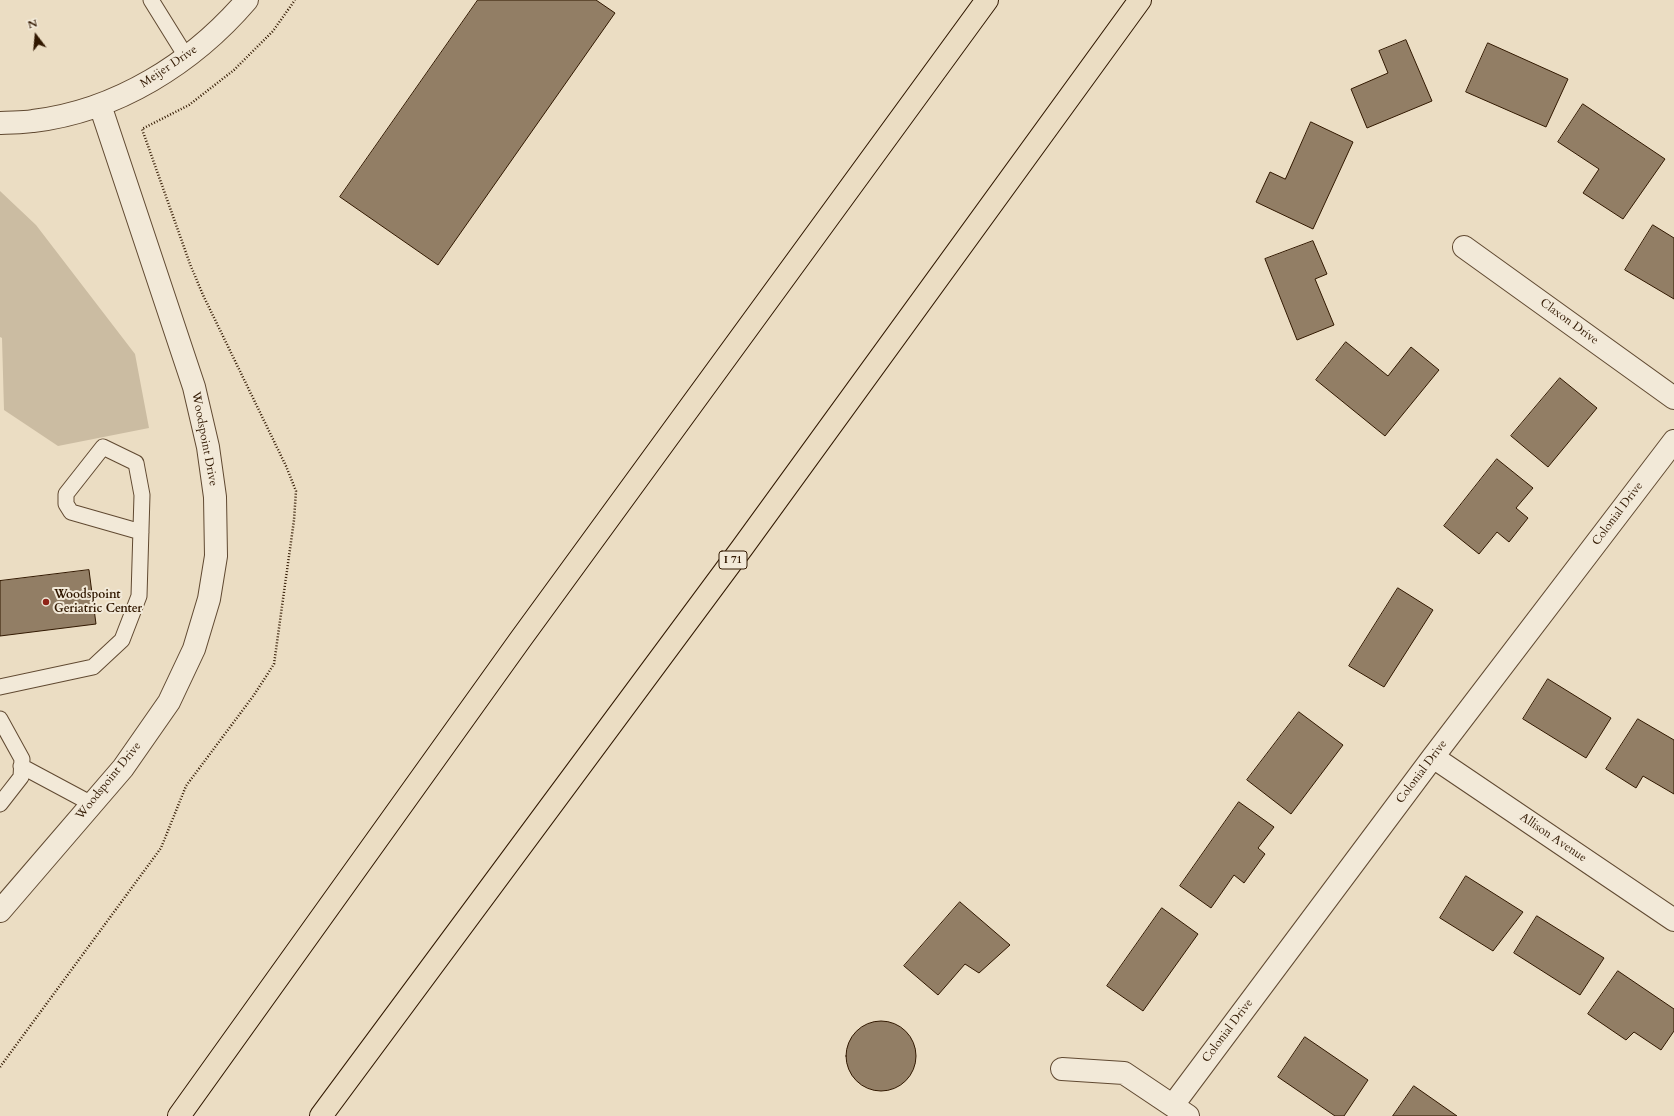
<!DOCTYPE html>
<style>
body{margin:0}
#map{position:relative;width:1674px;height:1116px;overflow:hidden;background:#ebddc3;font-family:Cardo,serif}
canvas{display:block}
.north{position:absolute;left:16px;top:16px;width:40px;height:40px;-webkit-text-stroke:3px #f2e9d8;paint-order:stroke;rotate:344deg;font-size:11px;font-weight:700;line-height:16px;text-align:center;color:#311800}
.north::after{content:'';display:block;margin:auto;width:14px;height:18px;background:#311800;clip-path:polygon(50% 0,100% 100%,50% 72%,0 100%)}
</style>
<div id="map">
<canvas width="1674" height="1116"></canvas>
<div class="north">N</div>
</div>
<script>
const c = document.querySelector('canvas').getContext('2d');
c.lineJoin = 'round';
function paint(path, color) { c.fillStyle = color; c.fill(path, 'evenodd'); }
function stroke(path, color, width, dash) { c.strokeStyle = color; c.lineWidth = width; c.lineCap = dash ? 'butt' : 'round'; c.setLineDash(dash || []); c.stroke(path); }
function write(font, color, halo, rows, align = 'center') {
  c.font = font + ' Cardo,serif'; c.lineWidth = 4; c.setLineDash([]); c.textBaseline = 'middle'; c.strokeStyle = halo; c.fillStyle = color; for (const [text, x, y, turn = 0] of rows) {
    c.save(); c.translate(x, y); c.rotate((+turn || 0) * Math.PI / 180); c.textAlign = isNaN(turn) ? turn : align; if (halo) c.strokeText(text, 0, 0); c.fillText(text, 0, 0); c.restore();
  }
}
paint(new Path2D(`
 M0,191L36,225L135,354L149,428L58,446L4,410L2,338L0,337Z`), '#cbbca2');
const building = new Path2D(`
 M478,0H596L615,13L438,265L340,197Z
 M1406,40L1432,101L1367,128L1351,89L1388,73L1379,51Z
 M1488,43L1568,79L1546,127L1466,92Z
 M1583,104L1665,159L1623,219L1583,193L1599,169L1558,142Z
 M1311,122L1353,142L1313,229L1256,202L1270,172L1285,179Z
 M1653,225L1674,238V299L1625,270Z
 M1313,241L1327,274L1315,279L1334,325L1297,340L1265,259Z
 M1346,342L1388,376L1411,347L1439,370L1385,436L1316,380Z
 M1560,378L1597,408L1548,467L1511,436Z
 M1497,459L1533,488L1516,508L1528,518L1509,542L1497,532L1479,554L1444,526Z
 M89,570L96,624L0,636V581Z
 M1398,588L1433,610L1384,687L1349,666Z
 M1548,679L1611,718L1586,758L1523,719Z
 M1299,712L1343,745L1291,814L1247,780Z
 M1638,719L1674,740V794L1643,776L1636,788L1606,769Z
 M1239,802L1274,827L1258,848L1265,854L1244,883L1234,875L1211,908L1180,886Z
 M1466,876L1523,912L1493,951L1440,918Z
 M960,902L1010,945L979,973L965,964L938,995L904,966Z
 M1162,908L1198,934L1143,1011L1107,986Z
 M1537,916L1604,958L1580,995L1514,953Z
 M1618,971L1674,1009V1031L1661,1050L1634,1032L1626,1040L1588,1014Z
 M846 1056a35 35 0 1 1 70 0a35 35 0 1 1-70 0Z
 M1305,1037L1368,1080L1344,1116H1335L1278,1077Z
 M1414,1086L1457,1116H1393Z`);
paint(building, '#927e65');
stroke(building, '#311800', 1);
const service = new Path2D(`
 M151,0L187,58
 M0,687L93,667L122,640L139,596L142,495L136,463L103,447L66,494V504L71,512L141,532
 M0,719L22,759L21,777L0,804
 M21,766L92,804`);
const minor = new Path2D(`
 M0,123C11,122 22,123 33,121C117,111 193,63 247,0
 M1464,247L1674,398
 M1433,757L1674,920
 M0,911L123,768L169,702L194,649L209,599L216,556L215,497L208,447L194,387L100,105
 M1062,1069L1124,1073L1188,1116
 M1173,1105L1433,757L1674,441`);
const motorway = new Path2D(`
 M179,1116L520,640L987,0
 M321,1116L742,548L1140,0`);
stroke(service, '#604931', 17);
stroke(minor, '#604931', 24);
stroke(motorway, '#311800', 24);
stroke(new Path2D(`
 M0,1067L161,848L186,786L254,695L274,664L294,520L296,491L286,466L203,295L190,264L142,129L189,105L234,70L273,31L295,0`), '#311800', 2.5, [1, 2]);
stroke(service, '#f2e9d8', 15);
stroke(minor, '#f2e9d8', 22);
stroke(motorway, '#ebddc3', 22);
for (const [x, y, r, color] of [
 [46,602,4,"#8f2418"]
]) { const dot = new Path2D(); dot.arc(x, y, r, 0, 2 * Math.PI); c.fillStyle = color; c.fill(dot); stroke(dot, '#f2e9d8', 1.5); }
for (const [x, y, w] of [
 [733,560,28]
]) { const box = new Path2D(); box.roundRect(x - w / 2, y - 9, w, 18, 3); c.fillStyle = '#f2e9d8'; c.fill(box); stroke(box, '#311800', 1); }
write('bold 11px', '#311800', null, [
 ["I 71",733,560]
]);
write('12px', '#311800', '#f2e9d8', [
 ["Meijer Drive",169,67,-34],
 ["Claxon Drive",1569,322,36],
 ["Woodspoint Drive",204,439,79],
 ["Colonial Drive",1618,514,-53],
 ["Colonial Drive",1422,772,-53],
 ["Woodspoint Drive",109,781,-51],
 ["Allison Avenue",1553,838,34],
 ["Colonial Drive",1228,1031,-53]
]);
write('bold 12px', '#311800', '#f2e9d8', [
 ["Woodspoint",54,595],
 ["Geriatric Center",54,609]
], 'left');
</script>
